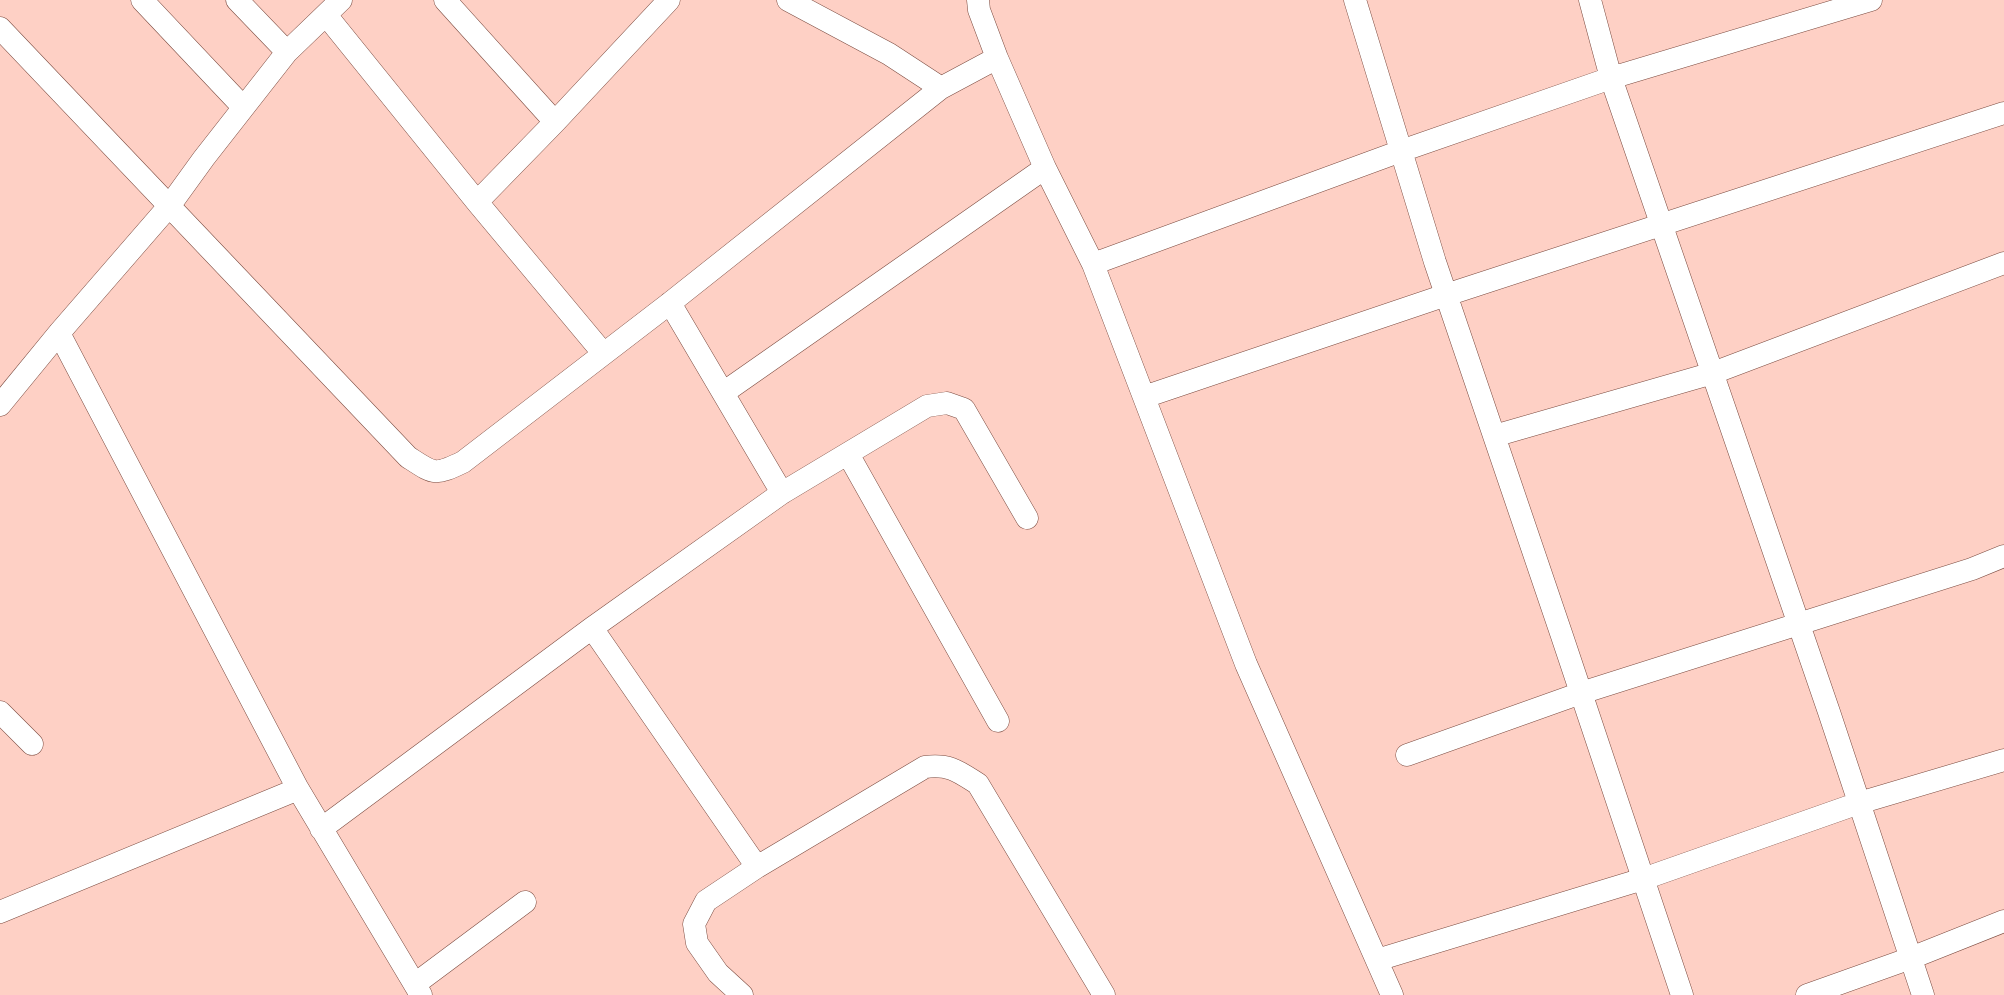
<!DOCTYPE html>
<style>
body{margin:0}
canvas{display:block;background:#fed0c5}
</style>
<canvas width="2004" height="995"></canvas>
<script>
const c = document.querySelector('canvas').getContext('2d');
c.lineJoin = 'round';
function stroke(path, color, width, dash) { c.strokeStyle = color; c.lineWidth = width; c.lineCap = dash ? 'butt' : 'round'; c.setLineDash(dash || []); c.stroke(path); }
const minor = new Path2D(`
 M142,0L243,107
 M237,0L287,52
 M445,0L555,122
 M788,0L889,54L941,88
 M978,0L979,10L997,58
 M1355,0L1435,262L1562,636L1682,995
 M1590,0L1611,78L1829,712L1923,995
 M326,15L477,202L603,353
 M0,28L408,457C434,474 434,476 463,462L670,303L941,88L997,58L1045,168L1093,264L1246,664L1392,995
 M477,202L555,122L669,0
 M1093,264L1401,151L1611,78L1871,0
 M670,303L782,493
 M59,333L298,789L421,995
 M723,393L1045,168
 M1144,397L1446,295L2004,113
 M0,405L59,333L170,205L204,158L287,52L341,0
 M1494,436L1713,373L2004,263
 M848,454L998,721
 M592,628L757,867
 M0,712L32,744
 M1407,755L1581,693L1972,569L2004,556
 M321,829L592,628L782,493L927,406L947,403L964,409L1027,518
 M0,912L298,789
 M1377,960L1643,879L1859,803L2004,760
 M415,984L525,902
 M742,995L718,973L697,943L694,924L706,901L757,867L925,767C950,764 958,771 978,784L1104,995
 M1807,995L1911,958L2004,921`);
stroke(minor, '#7c4c41', 23);
stroke(minor, '#fff', 22);
</script>
